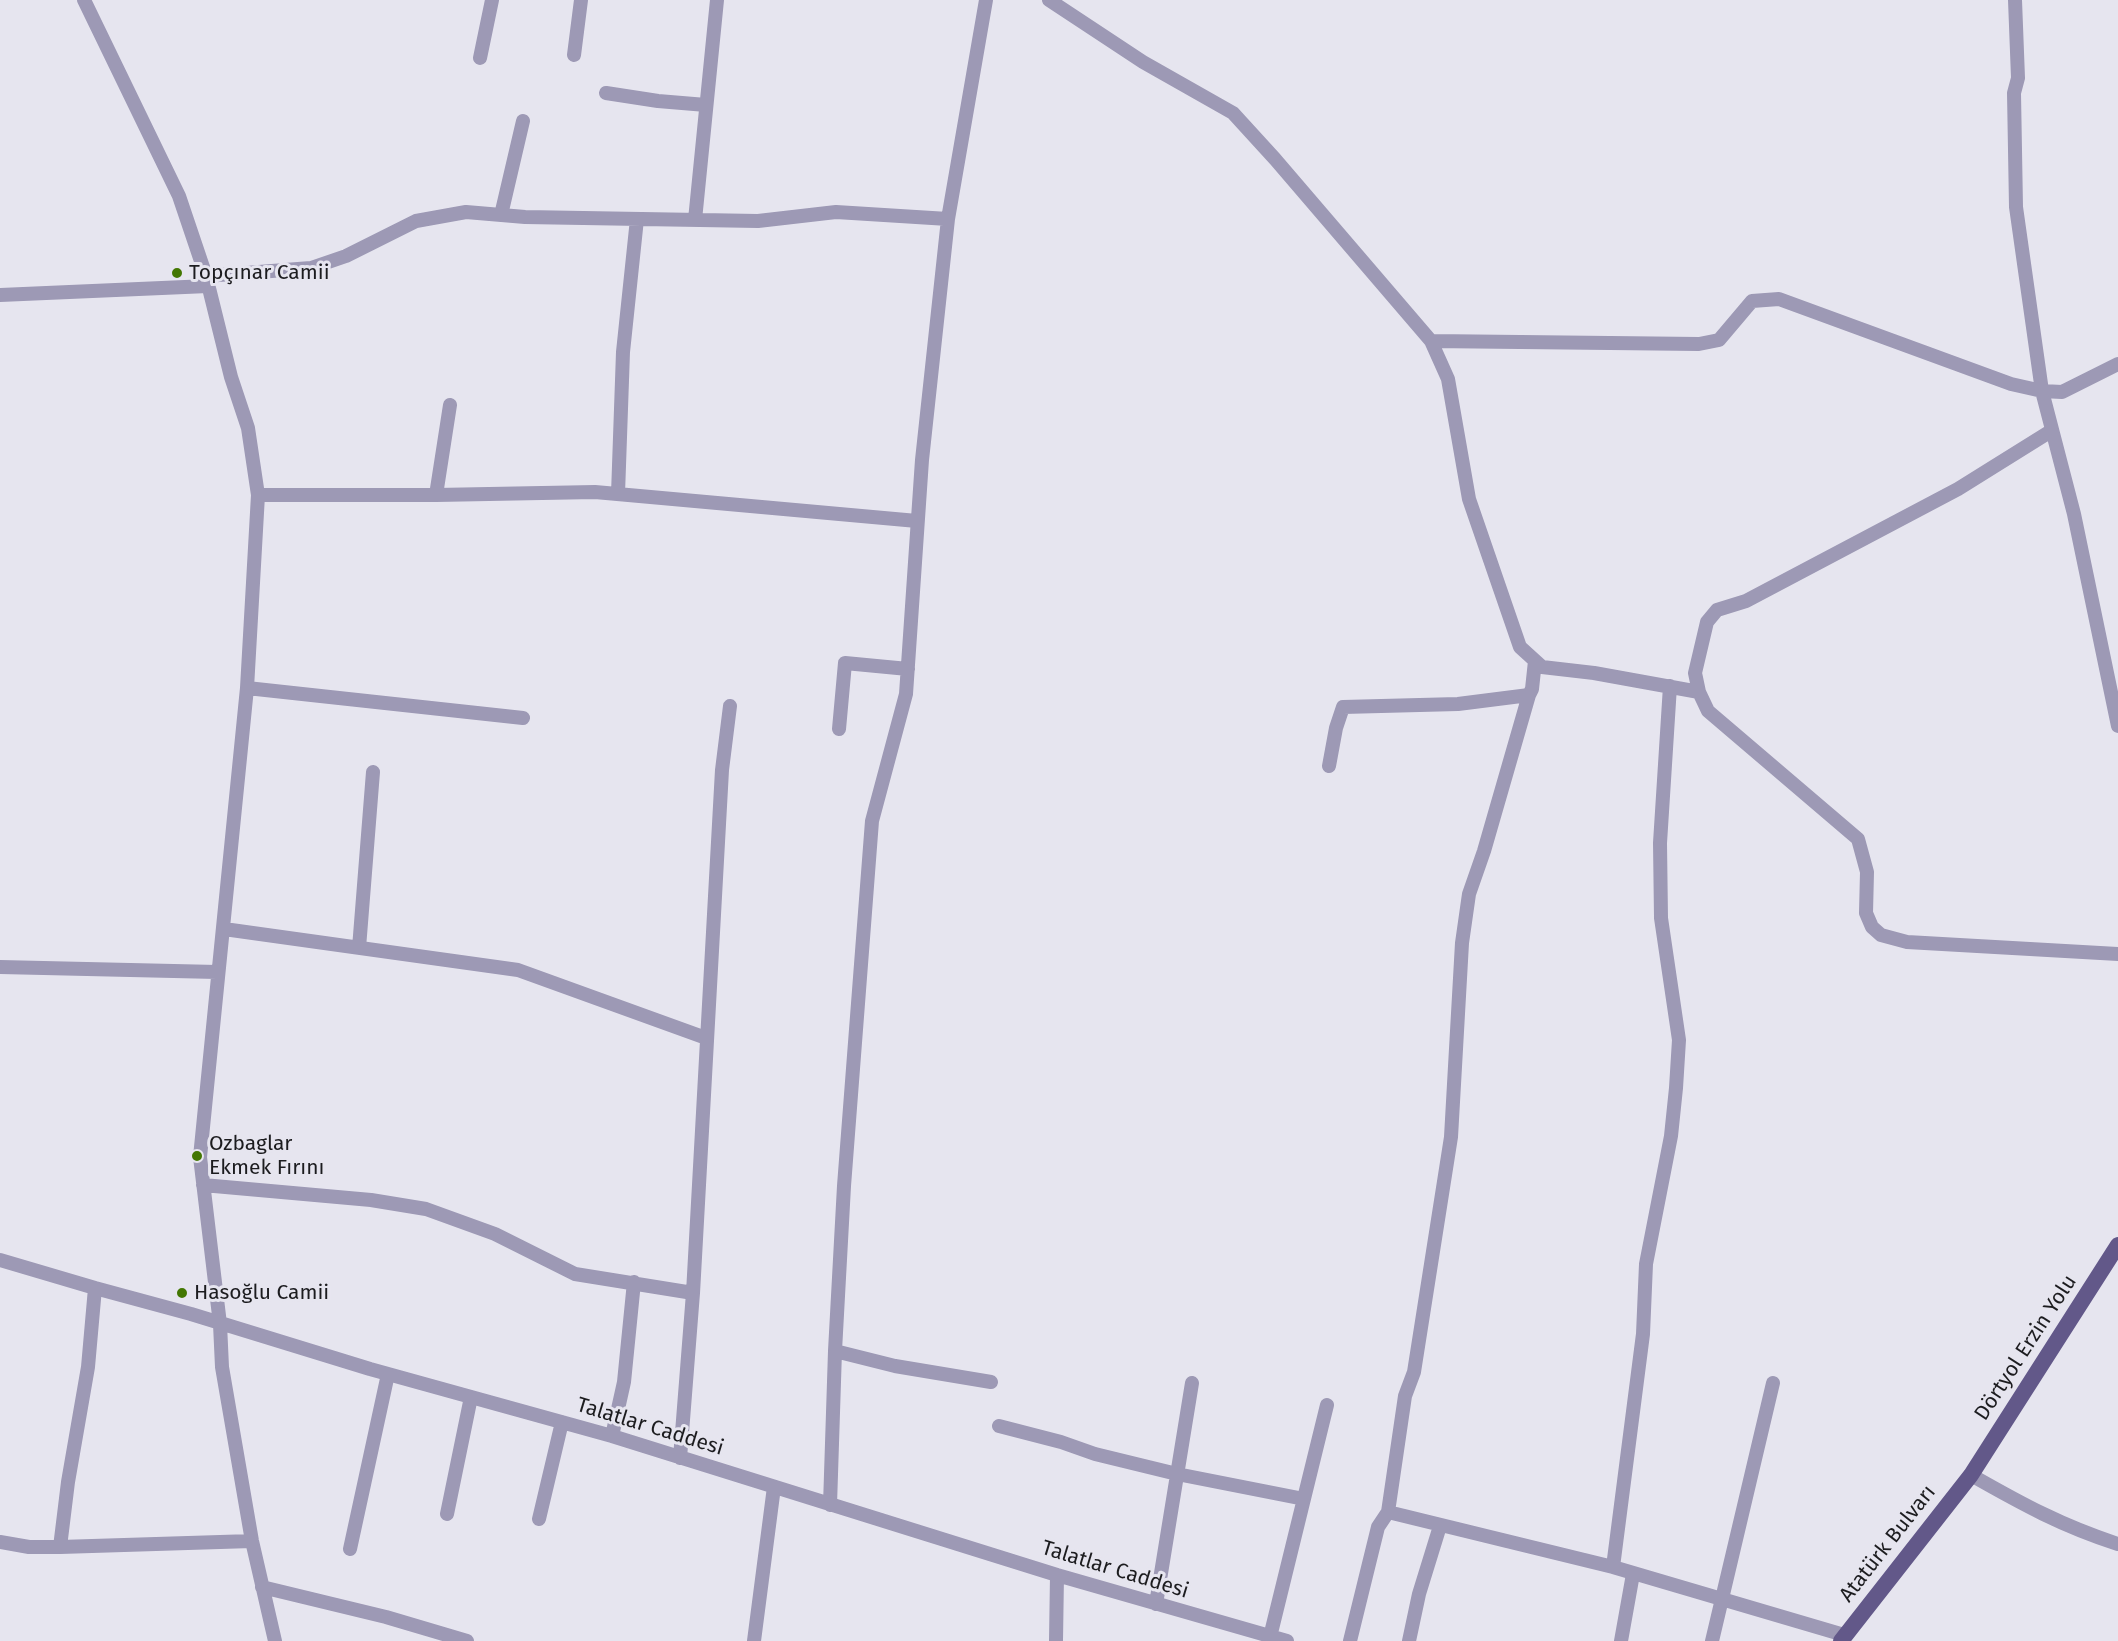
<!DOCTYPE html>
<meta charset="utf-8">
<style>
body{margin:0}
canvas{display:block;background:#e6e5ef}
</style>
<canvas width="2118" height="1641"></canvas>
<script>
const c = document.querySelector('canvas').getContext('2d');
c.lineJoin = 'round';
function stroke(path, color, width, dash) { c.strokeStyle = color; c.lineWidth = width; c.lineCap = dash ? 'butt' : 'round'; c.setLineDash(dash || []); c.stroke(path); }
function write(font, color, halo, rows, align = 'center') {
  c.font = font + ' "Fira Sans",sans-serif'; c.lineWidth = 6; c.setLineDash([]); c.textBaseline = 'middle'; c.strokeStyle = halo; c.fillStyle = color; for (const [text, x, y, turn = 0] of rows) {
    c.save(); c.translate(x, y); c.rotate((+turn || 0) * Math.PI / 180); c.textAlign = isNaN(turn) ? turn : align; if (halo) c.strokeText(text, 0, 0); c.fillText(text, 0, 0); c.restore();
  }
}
stroke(new Path2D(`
 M84,0L179,196L206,276L231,377L248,428L258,495L247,688L200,1157L220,1324L222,1367L252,1541L275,1641
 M1049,0L1143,62L1233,113L1275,159L1431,341L1448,379L1469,499L1520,647L1542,667L1594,673L1699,692
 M2015,0L2018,78L2014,93L2016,207L2042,391L2074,514L2118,726
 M574,55L581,0
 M480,58L492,0
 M606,93L658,101L706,105
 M501,215L523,121
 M695,220L717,0
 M206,276L311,268L346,256L416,221L466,212L525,217L758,221L836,212L948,219
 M0,295L208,286
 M1431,341L1699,344L1719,340L1752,301L1779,299L2011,384L2042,391L2062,392L2118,364
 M2051,431L1958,489L1746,601L1717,610L1707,622L1695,673L1699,692L1708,711L1858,839L1867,872L1866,913L1872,927L1881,935L1907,942L2118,954
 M618,494L623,352L637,219
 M258,495H436L595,492L917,521
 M436,495L450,405
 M247,688L523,718
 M839,729L845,663L908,669
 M1329,766L1336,728L1343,707L1458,704L1529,695L1532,689L1535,661
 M224,929L518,970L706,1038
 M359,948L373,772
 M0,967L217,972
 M203,1185L371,1200L426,1209L495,1234L575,1274L693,1293
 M0,1260L95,1288L191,1314L370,1369L612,1436L1057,1575L1287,1641
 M835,1351L895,1366L991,1382
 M999,1426L1061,1442L1095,1454L1177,1474L1304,1499
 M612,1436L624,1382L634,1282
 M680,1458L693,1293L722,770L730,706
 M1971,1475C2022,1504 2062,1526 2118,1544
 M830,1505L835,1351L844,1186L872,821L906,694L922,460L948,219L986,0
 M1388,1512L1613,1567L1844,1635
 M447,1514L471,1397
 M539,1519L562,1422
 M0,1542L29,1547H60L252,1541
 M60,1547L68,1482L88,1367L95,1288
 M350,1549L388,1374
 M1613,1567L1643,1334L1646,1264L1671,1136L1676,1088L1679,1040L1661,918L1660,843L1670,686
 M262,1587L386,1617L467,1641
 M1156,1604L1192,1383
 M1270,1637L1327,1405
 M754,1641L774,1487
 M1056,1641L1057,1575
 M1350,1641L1378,1527L1388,1512L1405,1396L1414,1372L1451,1137L1462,943L1469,894L1484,851L1529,695
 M1409,1641L1419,1594L1440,1526
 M1621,1641L1633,1574
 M1712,1641L1773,1383`), '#9d99b5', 14);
stroke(new Path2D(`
 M1841,1641L1971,1475L2118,1245`), '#625889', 16);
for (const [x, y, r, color] of [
 [177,273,6,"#437702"],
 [197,1156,6,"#437702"],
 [182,1293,6,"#437702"]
]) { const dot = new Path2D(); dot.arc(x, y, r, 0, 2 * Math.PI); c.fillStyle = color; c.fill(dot); stroke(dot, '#e6e5ef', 2); }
write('21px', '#1c1c1f', '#e6e5ef', [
 ["Topçınar Camii",189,273],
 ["Ozbaglar",209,1144],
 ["Ekmek Fırını",209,1168],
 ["Hasoğlu Camii",194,1293]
], 'left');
write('21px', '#1c1c1f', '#e6e5ef', [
 ["Dörtyol Erzin Yolu",2026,1348,-57],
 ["Talatlar Caddesi",650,1427,17],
 ["Atatürk Bulvarı",1888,1544,-52],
 ["Talatlar Caddesi",1115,1570,17]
]);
</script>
